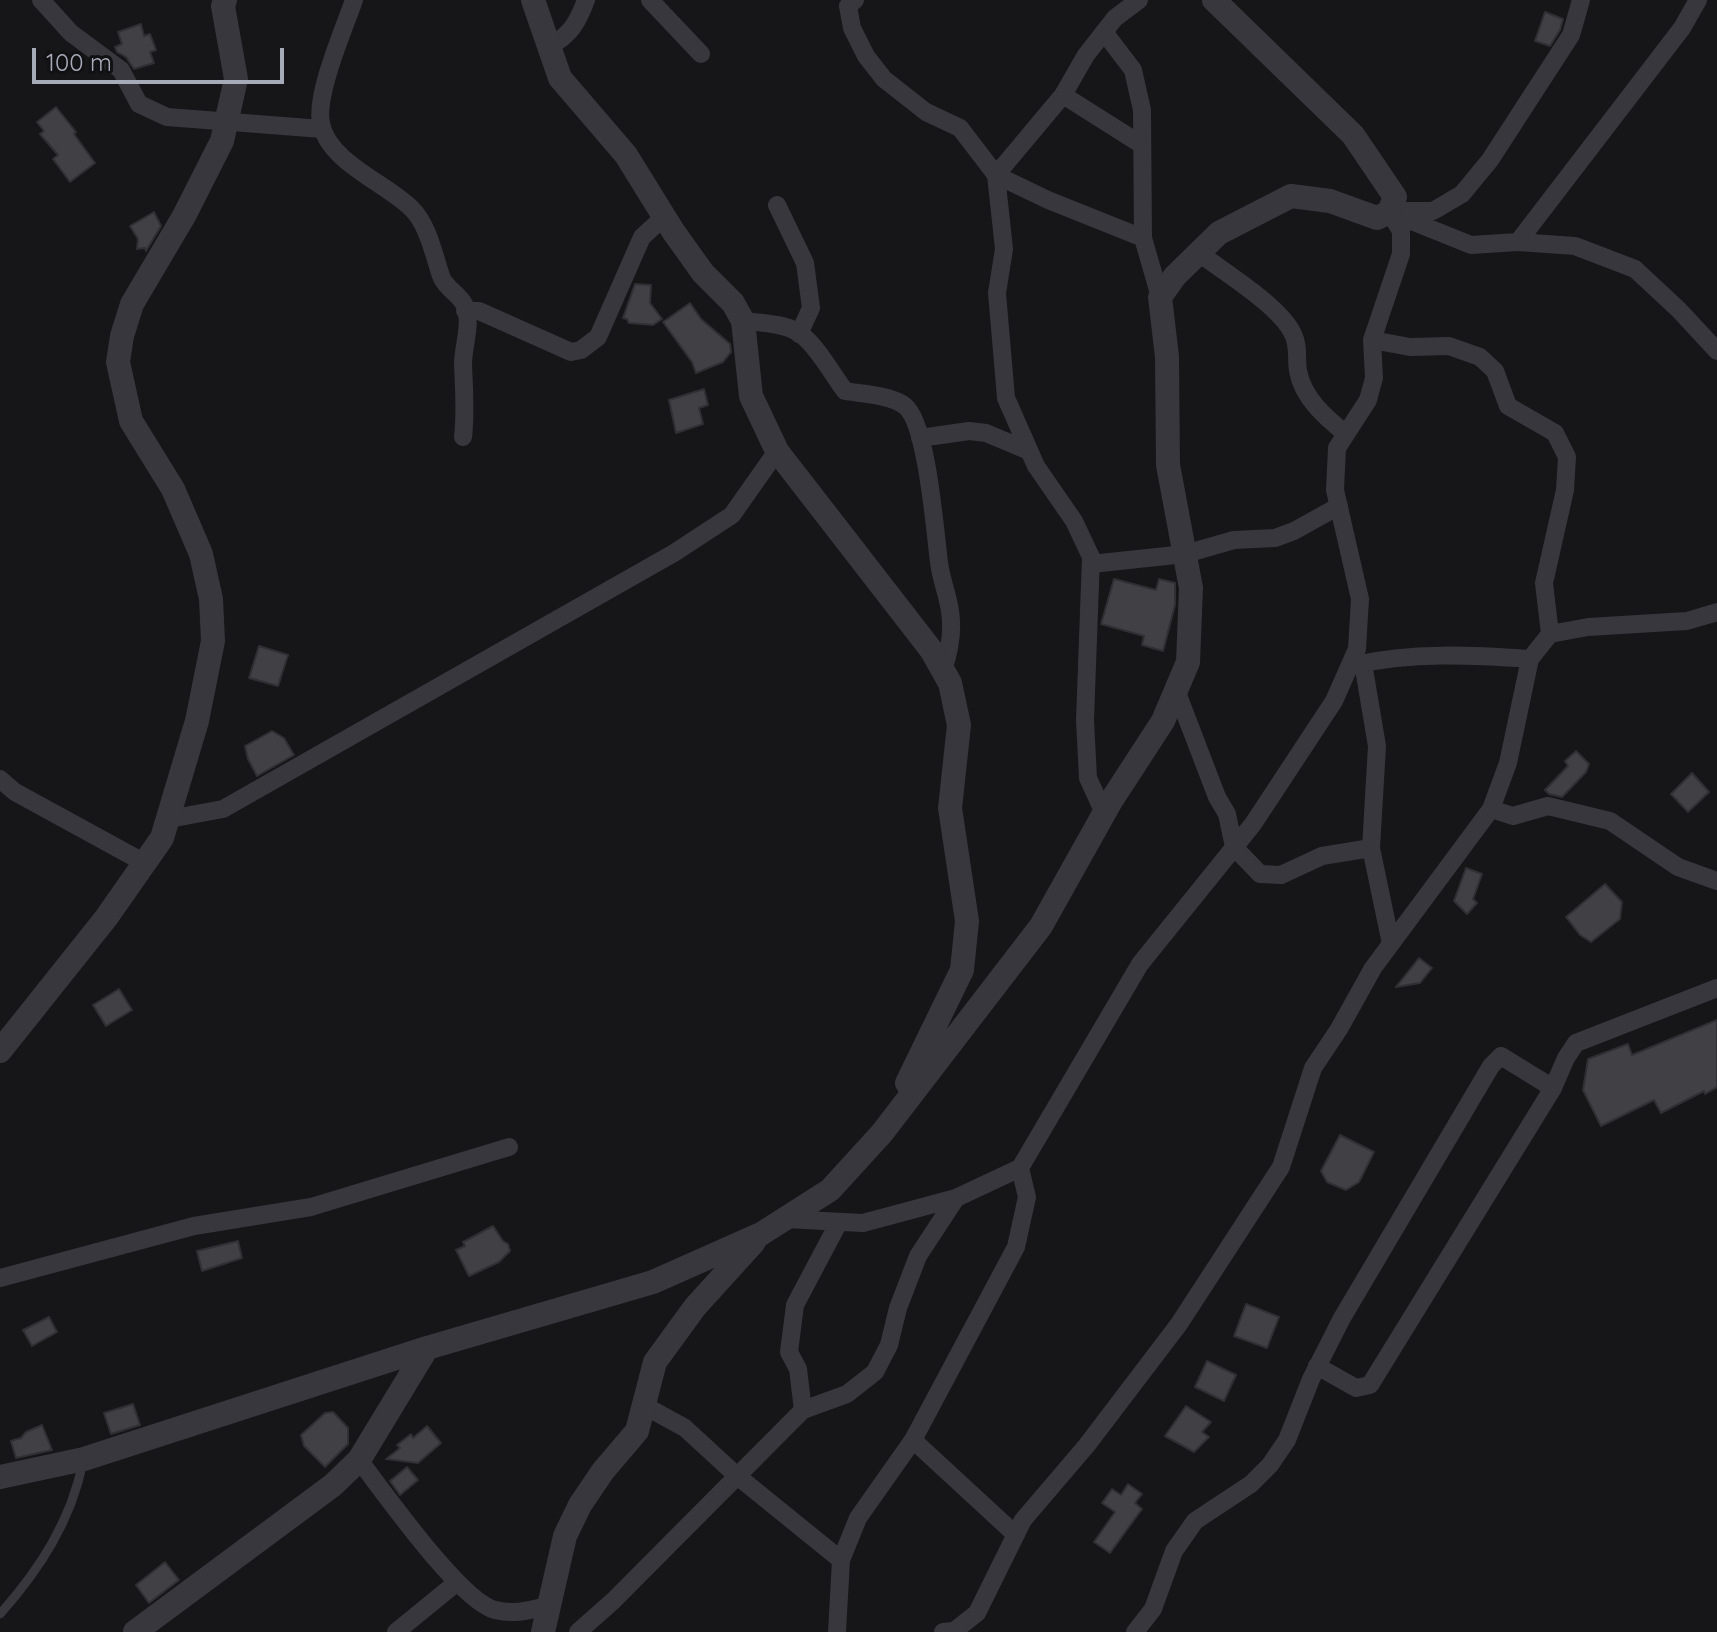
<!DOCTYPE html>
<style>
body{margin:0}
#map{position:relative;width:1717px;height:1632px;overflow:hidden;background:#161618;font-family:Quicksand,sans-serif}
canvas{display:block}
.scale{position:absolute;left:32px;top:48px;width:252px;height:36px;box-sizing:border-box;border:4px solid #a7abb9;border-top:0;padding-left:10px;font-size:24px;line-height:28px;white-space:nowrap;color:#a7abb9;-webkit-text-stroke:6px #111113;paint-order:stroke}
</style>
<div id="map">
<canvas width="1717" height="1632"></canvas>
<div class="scale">100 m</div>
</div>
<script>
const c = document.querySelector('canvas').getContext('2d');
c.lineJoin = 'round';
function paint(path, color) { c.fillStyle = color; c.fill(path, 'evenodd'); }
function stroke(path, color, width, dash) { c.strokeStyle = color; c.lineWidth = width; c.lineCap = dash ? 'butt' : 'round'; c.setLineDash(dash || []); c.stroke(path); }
const building = new Path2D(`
 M1545,12L1563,19L1560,30L1550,46L1535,41Z
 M141,24L144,36L150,34L156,50L150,52L154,63L134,69L126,57L117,52L115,47L122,44L118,32Z
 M56,107L76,132L74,134L95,163L70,182L53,159L58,155L40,134L44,131L37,122Z
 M154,212L161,226L146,251L145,248L137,249L138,239L130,226Z
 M635,284L651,285L650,303L662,319L653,325L629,323L627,319L623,318Z
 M690,303L701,319L730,344L731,352L723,362L696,373L692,362L663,322Z
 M704,389L708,405L699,408L703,424L676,433L669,400Z
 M1114,579L1156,590L1159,579L1175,583V605L1163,651L1142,645L1144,636L1101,624Z
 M259,646L288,655L278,686L249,678Z
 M272,731L284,738L294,755L257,776L248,759L245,746Z
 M1576,751L1589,764L1586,772L1562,797L1549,794L1545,790L1568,766L1565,761Z
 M1692,773L1709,792L1688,812L1671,794Z
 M1466,868L1482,874L1473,899L1477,903L1467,914L1454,901Z
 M1605,884L1622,902L1620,919L1591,942L1580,935L1566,917Z
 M1419,958L1432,968L1420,983L1396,987Z
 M119,989L132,1010L106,1026L93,1005Z
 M1717,1020V1087L1705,1094L1704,1091L1661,1113L1654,1100L1601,1126L1583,1090L1588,1059L1628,1044L1632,1055Z
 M1340,1135L1374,1152L1359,1182L1346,1190L1327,1182L1321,1171Z
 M493,1226L503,1241L508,1244L510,1251L499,1262L469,1276L456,1250L465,1246L463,1242Z
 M238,1241L242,1258L202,1271L197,1251Z
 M1246,1304L1279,1317L1267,1348L1234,1336Z
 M49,1317L57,1332L32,1346L23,1330Z
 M1207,1361L1236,1375L1224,1401L1195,1387Z
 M133,1404L140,1425L111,1434L104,1413Z
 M1186,1406L1211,1422L1202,1432L1209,1437L1194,1452L1165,1436Z
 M333,1412L348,1428V1444L325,1467L304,1446L301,1435L325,1413Z
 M42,1425L52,1450L16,1458L11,1441L21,1438L26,1432Z
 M427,1426L441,1443L418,1463L386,1459L400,1448L397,1445L411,1434L413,1438Z
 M407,1467L418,1480L400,1495L390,1481Z
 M1128,1484L1142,1494L1135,1503L1142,1509L1110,1553L1094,1542L1115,1512L1102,1503L1112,1489L1121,1495Z
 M165,1562L179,1580L149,1603L136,1585Z`);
paint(building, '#404045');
stroke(building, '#303034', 2);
stroke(new Path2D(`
 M0,1614C40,1569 71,1521 83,1462`), '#37373d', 9);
stroke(new Path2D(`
 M41,0L71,33L121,70L139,104L167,117L322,129
 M354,0C344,29 315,95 321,123C328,162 386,183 412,209C428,225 434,255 441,276C445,288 458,293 464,304C473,322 463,345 463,364C464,390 466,412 463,437
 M650,0L701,54
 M855,0L848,6L852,28L866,56L884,79L926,112L960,128L996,175L1048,200L1143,238
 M1104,32L1133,70L1142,110L1143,238L1160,297
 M548,47C570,36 578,22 586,0
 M1063,95L1142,145
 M777,205L805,263L811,308L799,334
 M1396,211H1433L1462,194L1490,160L1571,35L1581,0
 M1389,212L1471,245L1518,242L1575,246L1635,269L1679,310L1717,351
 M1518,242L1682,28L1698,0
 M1199,253C1224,272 1280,306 1293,334C1299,346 1296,358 1298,371C1303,398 1325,417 1346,434
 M465,311H479L571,352L581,350L598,337L642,237L664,217
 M743,321C762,323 788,323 803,336C818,348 833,375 845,391C862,394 891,395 905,406C927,423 935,532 939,562C941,582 951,601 951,622C952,639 948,654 943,671
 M1372,340L1410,347L1449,346L1480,357L1495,371L1508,406L1555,433L1567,457L1565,490L1544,583L1550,634
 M920,438L969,431L986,433L1029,451
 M1091,564L1185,554L1234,540L1275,538L1294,531L1339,506
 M1363,663L1377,746L1371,848L1391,944
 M1354,665C1413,652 1470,655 1530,659
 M1176,690L1217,797L1227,814L1234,847L1260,874L1281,875L1322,856L1371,848
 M0,779L15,792L143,862
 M1491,809L1513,816L1548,806L1610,821L1678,867L1717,881
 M1104,813L1088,778L1085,720L1091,557L1074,521L1036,466L1006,398L997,293L1004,249L996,175L1063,95L1086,55L1115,18L1139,0
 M169,819L223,809L674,553L732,515L777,451
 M785,1219L863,1223L956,1198L1020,1168
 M0,1278L194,1226L311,1207L509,1147
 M1317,1366L1356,1388L1370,1385L1553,1088L1566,1058L1576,1043L1717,988
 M645,1406L685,1428L736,1475L841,1560
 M803,1410L798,1369L789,1352L795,1305L839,1222
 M913,1440L1016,1535
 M359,1460C384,1492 460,1601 495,1610C515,1615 531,1610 550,1605
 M396,1632L456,1583
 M578,1632L613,1601L803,1410L847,1394L875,1372L889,1345L898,1308L918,1256L956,1198
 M837,1632L841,1560L858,1518L913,1440L1016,1247L1027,1197L1020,1168L1140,964L1253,824L1334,701L1357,649L1360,599L1335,490L1337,448L1368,400L1374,378L1372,340L1401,254V231L1389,212
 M943,1632L954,1631L977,1613L1023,1520L1087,1445L1179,1324L1281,1167L1313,1068L1339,1029L1373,968L1491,809L1508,763L1530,659L1550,634L1588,627L1687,621L1717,612
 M1135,1632L1153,1609L1174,1551L1195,1521L1251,1484L1270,1465L1287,1440L1311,1379L1342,1318L1491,1066L1501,1056L1553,1088`), '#37373d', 18);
stroke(new Path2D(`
 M533,0L560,78L626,155L673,231L703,273L733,303L743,321L751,396L777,451L932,651L950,683L959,725L950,808L967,921L962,970L907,1083
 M0,1051L106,918L162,838L197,721L213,641L211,599L201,554L173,489L131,421L118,362L122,336L132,304L184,216L222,141L236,79L223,6L225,0
 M0,1477L84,1459L427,1348L653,1282L761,1234L830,1190L882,1133L1041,926L1111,801L1163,721L1188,662L1191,588L1168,465L1167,357L1160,297L1175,276L1219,233L1291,196L1330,201L1377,218L1389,212L1395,197L1353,135L1214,0
 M135,1632L333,1485L359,1460L427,1348
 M543,1632L565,1536L580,1505L603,1471L637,1431L655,1362L695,1307L754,1242`), '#37373d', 24);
</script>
